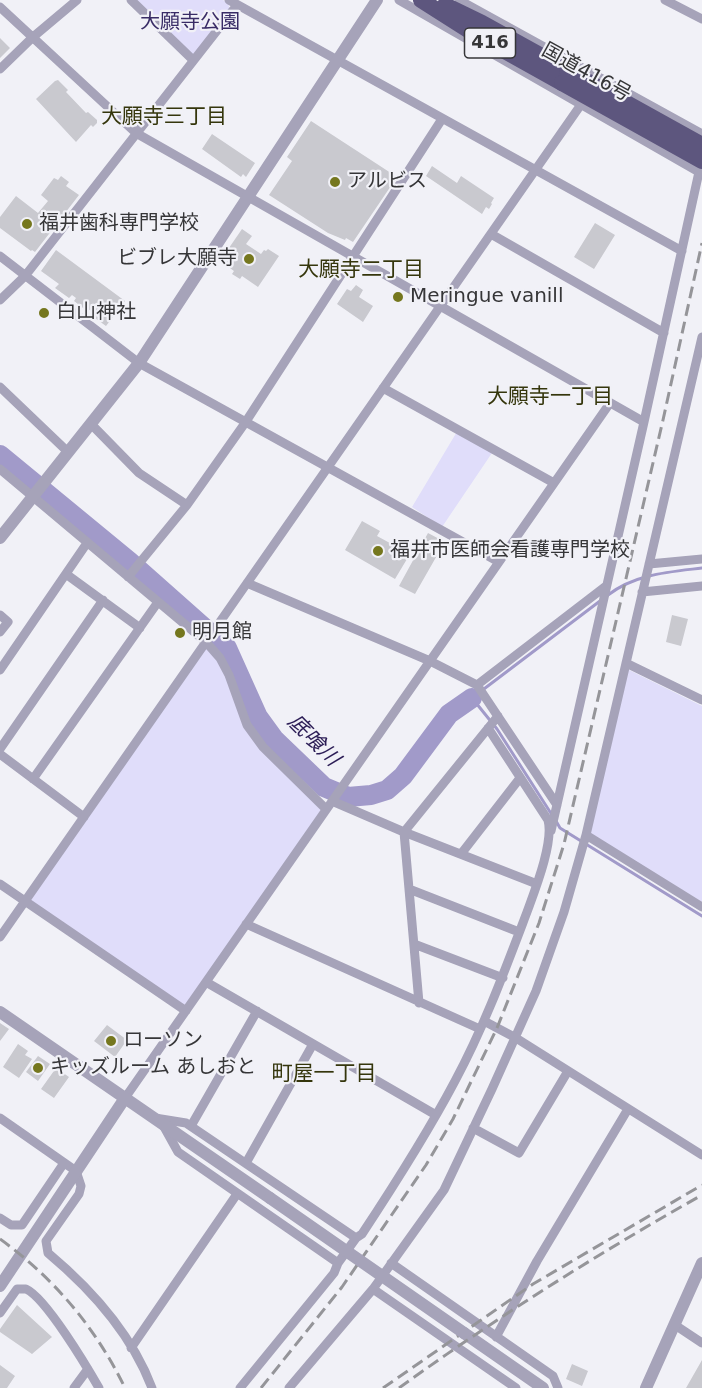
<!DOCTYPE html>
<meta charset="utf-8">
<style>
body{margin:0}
canvas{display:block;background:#f1f1f7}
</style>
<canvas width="702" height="1388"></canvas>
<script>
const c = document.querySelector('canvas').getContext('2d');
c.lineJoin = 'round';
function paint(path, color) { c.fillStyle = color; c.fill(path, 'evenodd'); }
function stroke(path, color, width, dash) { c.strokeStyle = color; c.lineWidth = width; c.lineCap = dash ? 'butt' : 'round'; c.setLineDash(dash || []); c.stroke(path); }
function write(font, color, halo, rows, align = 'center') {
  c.font = font + ' "DejaVu Sans","Noto Sans JP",sans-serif'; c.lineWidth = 4.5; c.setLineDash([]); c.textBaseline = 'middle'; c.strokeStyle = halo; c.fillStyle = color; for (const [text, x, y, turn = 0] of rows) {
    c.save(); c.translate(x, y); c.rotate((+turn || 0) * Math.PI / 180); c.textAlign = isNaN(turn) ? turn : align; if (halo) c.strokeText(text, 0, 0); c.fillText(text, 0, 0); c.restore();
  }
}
paint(new Path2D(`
 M134,0H223L228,3L230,10L193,57Z
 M458,430L494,450L442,527L412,507Z
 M206,642L229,675L252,732L326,809L186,1010L25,901Z
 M625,668L702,706V902L587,832Z`), '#e0ddfa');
stroke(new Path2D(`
 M608,595C635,574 669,572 702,568
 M552,815L497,729L472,698L600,601
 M556,821L560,828L702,916`), '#a19ac9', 3);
stroke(new Path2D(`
 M0,455L130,562L227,648L258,717L274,739L324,787L348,797L371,795L387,790L403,776L449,714L472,698`), '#a19ac9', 20);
paint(new Path2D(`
 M0,38L10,48L0,58Z
 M58,80L68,90L66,92L86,113L88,112L97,120V123L93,127L91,125L76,142L36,99L55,81Z
 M311,121L397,177L353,242L346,238L345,240L328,233L269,195L292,161L287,157Z
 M212,134L255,163L246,177L243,174L241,177L202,149Z
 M432,166L457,183L461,176L494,198L491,203L492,204L489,209L486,207L482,214L426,176Z
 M61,176L69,182L66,186L79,195L35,252L32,250L31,251L0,228V217L16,196L38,213L48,201L41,195L54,178L58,180Z
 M595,223L615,235L594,269L574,257Z
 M242,229L252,236L246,244L261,254L264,250L266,251L268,249L279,256L258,287L242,276L240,279L232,274L234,271L220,261Z
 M56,250L125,301L106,326L92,316L94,313L88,309L87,311L74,301L76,298L72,295L69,298L55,288L59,284L41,271Z
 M356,285L363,290L359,297L373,306L363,322L337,304L347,289L351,291Z
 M362,521L380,531L377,536L410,554L395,579L345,550Z
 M428,533L443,541L438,549L439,552L415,594L399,586Z
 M672,615L688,619L681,646L666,642Z
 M0,1023L9,1029L0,1041Z
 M107,1025L127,1040L115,1057L94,1041Z
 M18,1044L28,1051L25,1055L32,1059L19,1078L3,1067Z
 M38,1056L50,1064L38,1081L26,1072Z
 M56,1068L69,1077L54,1098L41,1089Z
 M17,1305L52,1337L32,1354L0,1332V1329Z
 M702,1360V1388H686Z
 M572,1364L588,1371L582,1386L566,1379Z
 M0,1365L15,1376L7,1388H0Z`), '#c9c9cf');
stroke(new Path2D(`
 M131,0L193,60
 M229,0L682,251
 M399,0L699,172L644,422L551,831
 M459,0L702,134
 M665,0L702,19
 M0,7L136,133L644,422
 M0,69L33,37L77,0
 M491,234L664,333
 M0,256L139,363L499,562
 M0,300L25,276L237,5
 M0,387L68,452
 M383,388L554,483
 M91,424L139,473L187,505
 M0,469L206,642L220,658L229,675L247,725L263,747L326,809
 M649,564L702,559
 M66,574L140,628
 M128,577L187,505L245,423L442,119
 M247,583L430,661L477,685L557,805
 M642,592L702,586
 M0,615L8,622L0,632
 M626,663L702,700
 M0,670L87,543
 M477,685L606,586
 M0,749L103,600
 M0,754L84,817
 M33,779L158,602
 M332,801L404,832L537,884
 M586,835L702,907
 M461,854L520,778
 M0,884L186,1011
 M409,889L519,932
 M246,924L480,1029
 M0,937L580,106
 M414,944L503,978
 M206,982L436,1115
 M419,1003L404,832L498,716
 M484,1021L516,1038L702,1155
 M125,1098L610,403
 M0,1118L76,1171L81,1186L79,1194L46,1241L48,1253C91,1289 132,1335 152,1388
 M155,1118L186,1123L356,1238L362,1234C395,1184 427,1134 455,1081C484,1027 505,970 527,912C535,890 554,842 548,820L488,728
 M163,1125L178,1152L338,1263
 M191,1126L257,1011
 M473,1128L519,1153L568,1071
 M246,1163L313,1044
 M0,1218L11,1225H22L64,1163
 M391,1263L553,1376L558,1388
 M373,1289L516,1388
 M0,1313L17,1289C18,1289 24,1289 26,1289C46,1298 87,1367 99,1388
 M675,1325L702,1343
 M496,1337L537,1261L628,1109
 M131,1348L237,1194
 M74,1388L88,1369
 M240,1388L334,1273L338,1263L356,1238
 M289,1388L373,1289L444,1190L492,1089L536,991L564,912L586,835L702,337`), '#a6a3b9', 9);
stroke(new Path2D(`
 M0,538L139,363L377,0
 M0,1012L270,1198
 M0,1286L125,1098
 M464,1333L543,1388
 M646,1388L702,1263`), '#a6a3b9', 12);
stroke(new Path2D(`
 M421,0L476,35L562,83
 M445,5L482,23L567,70`), '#5d567e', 16);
stroke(new Path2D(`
 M0,1239C54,1278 96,1328 125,1388
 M261,1388L342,1287L426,1165L453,1119L497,1028L539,923L564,844L663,420L702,243
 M383,1388L533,1284L702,1185
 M399,1388C496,1318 597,1254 702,1195`), '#959599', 3, [12, 6]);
stroke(new Path2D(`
 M270,1198L464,1333`), '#a6a3b9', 12);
stroke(new Path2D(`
 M567,70L702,145
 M562,83L702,161`), '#5d567e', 16);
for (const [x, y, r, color] of [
 [335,182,6,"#75771e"],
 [27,224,6,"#75771e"],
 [249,259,6,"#75771e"],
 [398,297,6,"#75771e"],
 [44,313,6,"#75771e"],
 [378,551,6,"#75771e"],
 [180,633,6,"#75771e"],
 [111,1041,6,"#75771e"],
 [38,1068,6,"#75771e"]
]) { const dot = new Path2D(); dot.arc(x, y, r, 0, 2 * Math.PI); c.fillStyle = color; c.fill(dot); stroke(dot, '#f1f1f7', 2); }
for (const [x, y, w] of [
 [490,43,51]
]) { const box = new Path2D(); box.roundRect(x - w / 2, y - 15, w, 30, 4.5); c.fillStyle = '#f1f1f7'; c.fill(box); stroke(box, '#363638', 1.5); }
write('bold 18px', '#363638', null, [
 ["416",490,43]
]);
write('20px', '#392c66', '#f1f1f7', [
 ["大願寺公園",190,23]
]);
write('20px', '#363638', '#f1f1f7', [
 ["国道416号",586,73,29]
]);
write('20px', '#363638', '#f1f1f7', [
 ["アルビス",347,182],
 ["福井歯科専門学校",39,224],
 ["ビブレ大願寺",237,259,"right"],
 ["Meringue vanill",410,297],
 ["白山神社",56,313],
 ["福井市医師会看護専門学校",390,551],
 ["明月館",192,633],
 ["ローソン",123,1041],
 ["キッズルーム あしおと",50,1068]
], 'left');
write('21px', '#35360c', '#f1f1f7', [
 ["大願寺三丁目",164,118],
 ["大願寺二丁目",361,271],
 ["大願寺一丁目",550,398],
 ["町屋一丁目",324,1075]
]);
write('italic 21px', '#2b1c55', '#f1f1f7', [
 ["底喰川",313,741,45]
]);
</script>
